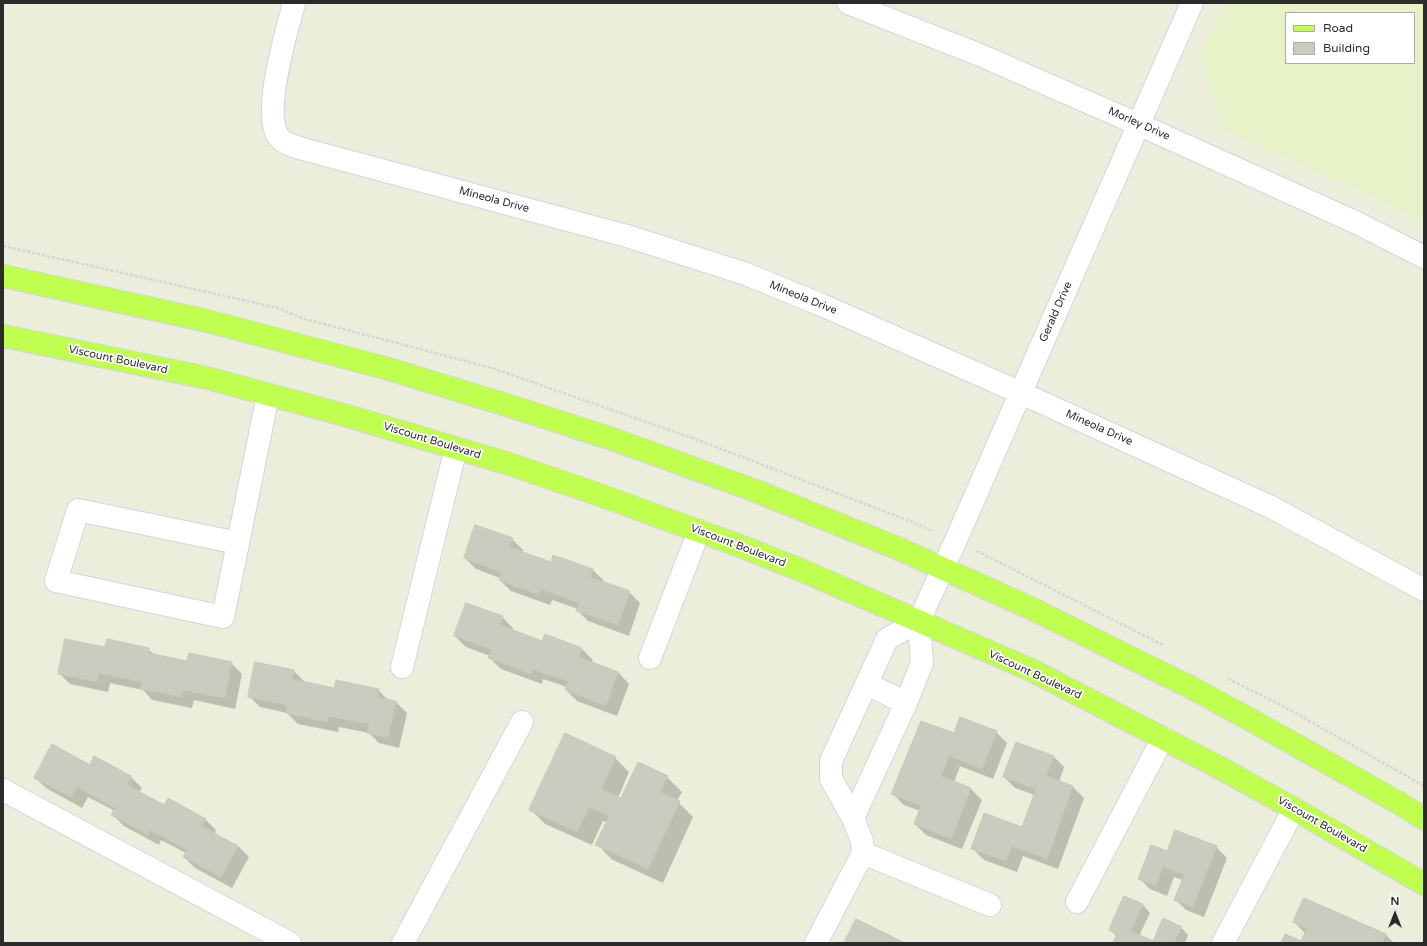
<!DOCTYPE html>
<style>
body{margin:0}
#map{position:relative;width:1427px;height:946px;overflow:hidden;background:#ebeedb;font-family:"Varela Round",sans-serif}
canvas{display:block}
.frame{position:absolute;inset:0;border:4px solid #2b2b2b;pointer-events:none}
.legend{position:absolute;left:1285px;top:12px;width:130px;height:52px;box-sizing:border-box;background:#fff;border:1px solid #aaa;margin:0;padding:5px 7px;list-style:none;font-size:12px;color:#2b2b2b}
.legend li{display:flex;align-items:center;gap:8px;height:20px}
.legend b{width:20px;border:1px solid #aaa}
.north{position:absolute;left:1375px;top:894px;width:40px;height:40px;-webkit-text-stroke:3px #fff;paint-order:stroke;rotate:0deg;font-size:11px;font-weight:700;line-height:16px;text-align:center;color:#2b2b2b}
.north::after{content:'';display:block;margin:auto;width:14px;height:18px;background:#2b2b2b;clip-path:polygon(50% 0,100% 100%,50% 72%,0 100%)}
</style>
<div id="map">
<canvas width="1427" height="946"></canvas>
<div class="frame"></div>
<ul class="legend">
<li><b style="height:5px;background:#c0ff4f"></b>Road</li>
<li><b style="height:11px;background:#c9ccbe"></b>Building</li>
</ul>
<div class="north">N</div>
</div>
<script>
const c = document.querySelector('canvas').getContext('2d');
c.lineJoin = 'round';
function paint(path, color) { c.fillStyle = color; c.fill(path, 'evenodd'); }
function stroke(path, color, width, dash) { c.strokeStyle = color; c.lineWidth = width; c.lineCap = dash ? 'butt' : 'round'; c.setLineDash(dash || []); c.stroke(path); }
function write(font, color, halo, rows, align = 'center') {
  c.font = font + ' "Varela Round",sans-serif'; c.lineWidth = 3.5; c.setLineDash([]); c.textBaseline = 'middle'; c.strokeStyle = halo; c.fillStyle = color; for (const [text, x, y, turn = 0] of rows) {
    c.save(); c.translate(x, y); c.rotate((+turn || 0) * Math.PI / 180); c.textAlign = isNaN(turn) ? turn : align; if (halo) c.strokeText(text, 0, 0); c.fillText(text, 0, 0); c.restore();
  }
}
paint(new Path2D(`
 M1224,3H1424V222L1365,193L1223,130L1200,57ZM1286,13H1414V63H1286Z`), '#e7f2c9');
paint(new Path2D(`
 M512,539L523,550L522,553L552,563L554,556L593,570L604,581L603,582L629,592L640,603L629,636L588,621L577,610L578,609L552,600L550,605L511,591L500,580V578L476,569L465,558Z
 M502,617L513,628L512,631L543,642L582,649L593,660L591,663L618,672L629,684L617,716L577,701L566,690L567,687L543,679L542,684L501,669L490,658V656L466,647L455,636Z
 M105,649H148L156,656L188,663H231L242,674L235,709L194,700L192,708L152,700L143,690L110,683L108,692L70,684L59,673Z
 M294,671L305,682L335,689L378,690L388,700L396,702L407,713L399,748L379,743L369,733L339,727L338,732L298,724L287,713L260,707L249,696Z
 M996,732L1007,743L993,779L960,766L954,782L971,789L982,800L962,849L926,835L915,824L920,811L904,805L893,794L954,735Z
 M1053,756L1064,767L1059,782L1073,787L1084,798L1058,869L1023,856L1017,872L984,860L973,849L1022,828L1035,795L1015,788L1004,777Z
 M95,758L131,777L142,788L139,792L164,806L205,819L216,830L214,834L238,846L249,857L232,888L195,868L184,857L186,853L161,840L159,845L124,826L113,815L115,811L88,797L82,808L46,788L35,777L90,766Z
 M615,758L629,772L618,798L621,800L667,777L682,792L677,801L693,817L663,883L611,859L597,844L607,822L603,821L592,845L545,824L530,809Z
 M1216,847L1227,858L1204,917L1186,910L1175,899L1183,880L1174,877L1167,896L1150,889L1139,878L1167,852Z
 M1125,897L1143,905L1150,913L1139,936L1153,942L1181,927L1188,935L1185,943H1114L1117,937L1110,930Z
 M1304,899L1386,935L1394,943H1282H1302L1306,934L1294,922Z`), '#0003');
const building = new Path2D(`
 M475,525L513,538L509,547L551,562L553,555L593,569L590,577L630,591L618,625L576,611L579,603L541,589L539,595L499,580L501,572L464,558Z
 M466,603L503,616L500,625L542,641L545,634L582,648L579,657L618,672L606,706L565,690L568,681L532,669L531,674L488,658L492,650L454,636Z
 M65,639L105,647L107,639L149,648L148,653L187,661L189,653L232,662L225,698L183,690L182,697L140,689L142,682L99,673L97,682L58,674Z
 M255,662L294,670L292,679L334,688L336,680L379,689L377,697L396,701L388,737L367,733L369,724L328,716L327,722L286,713L287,705L248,697Z
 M960,717L997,731L982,769L949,756L941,776L971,788L951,839L914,824L921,806L891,794L921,721L954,733Z
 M565,733L616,757L601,789L621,798L638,762L668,776L660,792L680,801L648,869L595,845L609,816L589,807L577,832L529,810Z
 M1016,742L1054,756L1046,776L1073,786L1047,859L1012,846L1006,861L971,849L984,813L1022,827L1036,789L1003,777Z
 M52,744L90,765L94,756L131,776L127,785L164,805L168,798L206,819L201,826L238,846L221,877L183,857L187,850L150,830L148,835L111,815L115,808L77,787L71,797L34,778Z
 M1175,830L1217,846L1193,907L1174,900L1184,875L1163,866L1156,886L1138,879L1151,845L1167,851Z
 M1124,896L1143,904L1131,931L1153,941L1163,918L1182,927L1174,943H1113L1117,934L1109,930Z
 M1304,898L1386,934L1382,943H1281L1285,934L1301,941L1307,929L1293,922Z
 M856,919L905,943H844Z`);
paint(building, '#c9ccbe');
stroke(building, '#c5cab5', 1);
const minor = new Path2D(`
 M294,3C287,31 262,112 278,136C283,144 295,146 303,149L627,236L746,274L824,306L1021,393L1271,507L1424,590
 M848,3L980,55L1140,125L1355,222L1424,257
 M238,543L78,510L56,581L223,617L268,395
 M919,621L955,542L1192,3
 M650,658L699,531
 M402,667L456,448
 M867,684L906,703
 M3,790L290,943
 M853,818L906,703L922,663L919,621
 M863,853L990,905
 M1077,902L1163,738
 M403,943L522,722
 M816,943L863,853L862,841L853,818L831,779V761L887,639L919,621
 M1223,943L1294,809`);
const major = new Path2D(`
 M3,276L207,321L385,368L519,409L615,440L753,490L897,548L1028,607L1192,688L1258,724L1399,803L1424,819
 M3,336L207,378L344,415L509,464L594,493L745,548L803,571L1031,670L1222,769L1294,809L1424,884`);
stroke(minor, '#d9d0e5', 24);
stroke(major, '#d5d5d5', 24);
stroke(new Path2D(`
 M3,246L278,308L301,318L492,368L695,439L915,523L934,532
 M977,551L1163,645
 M1228,679L1283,706L1424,786`), '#d5d5d5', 2.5, [3, 2]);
stroke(minor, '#fff', 22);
stroke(major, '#c0ff4f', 22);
write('11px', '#2b2b2b', '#fff', [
 ["Morley Drive",1139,124,24],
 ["Mineola Drive",494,200,15],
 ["Mineola Drive",803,298,22],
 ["Gerald Drive",1056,312,-66],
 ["Viscount Boulevard",118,360,12],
 ["Mineola Drive",1099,428,24],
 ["Viscount Boulevard",432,441,17],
 ["Viscount Boulevard",738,546,21],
 ["Viscount Boulevard",1035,675,25],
 ["Viscount Boulevard",1322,825,30]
]);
</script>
